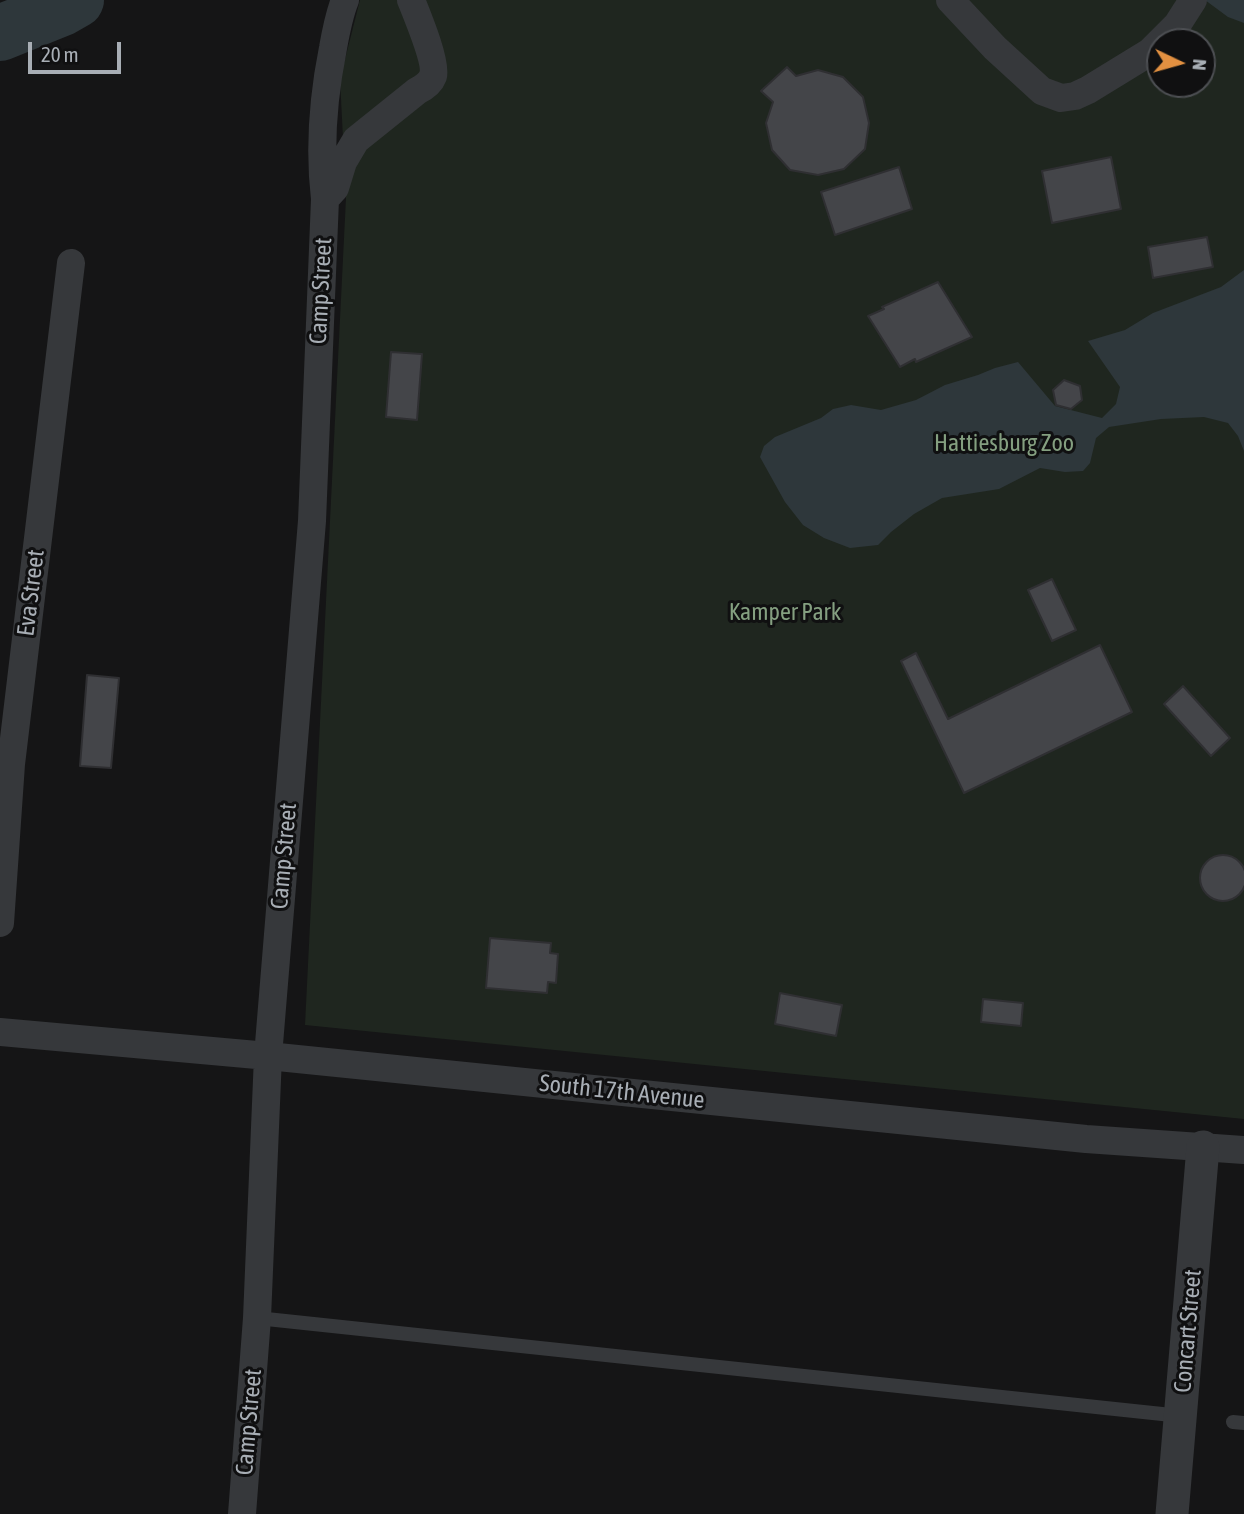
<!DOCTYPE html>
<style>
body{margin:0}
#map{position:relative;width:1244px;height:1514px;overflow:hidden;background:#151516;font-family:"Asap Condensed",sans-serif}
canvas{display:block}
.north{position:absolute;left:1146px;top:28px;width:70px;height:70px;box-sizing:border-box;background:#101011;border:2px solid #4d4f53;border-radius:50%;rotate:95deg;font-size:19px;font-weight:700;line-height:28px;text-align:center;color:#a8aeb5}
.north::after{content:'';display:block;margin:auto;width:24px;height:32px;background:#e29041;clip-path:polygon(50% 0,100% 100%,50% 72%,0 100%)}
.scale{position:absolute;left:28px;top:42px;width:93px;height:32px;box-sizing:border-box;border:4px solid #a8aeb5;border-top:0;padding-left:9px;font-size:21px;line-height:24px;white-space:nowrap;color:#a8aeb5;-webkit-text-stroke:5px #101011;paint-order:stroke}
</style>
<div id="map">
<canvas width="1244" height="1514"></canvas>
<div class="north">N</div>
<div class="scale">20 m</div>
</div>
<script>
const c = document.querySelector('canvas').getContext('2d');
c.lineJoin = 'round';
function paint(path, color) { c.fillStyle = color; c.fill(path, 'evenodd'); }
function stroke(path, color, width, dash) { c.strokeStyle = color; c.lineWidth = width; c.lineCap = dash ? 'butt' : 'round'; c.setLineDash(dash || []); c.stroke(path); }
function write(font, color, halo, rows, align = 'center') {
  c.font = font + ' "Asap Condensed",sans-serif'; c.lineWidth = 6; c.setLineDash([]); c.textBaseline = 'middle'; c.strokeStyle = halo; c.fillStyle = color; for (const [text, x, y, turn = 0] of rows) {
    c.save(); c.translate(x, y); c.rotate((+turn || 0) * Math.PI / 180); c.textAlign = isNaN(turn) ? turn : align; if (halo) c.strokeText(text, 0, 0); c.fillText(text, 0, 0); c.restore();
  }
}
paint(new Path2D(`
 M360,0H1244V1119L305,1025L346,198L340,79ZM1160,42H1202V84H1160Z`), '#1f261f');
paint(new Path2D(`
 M1205,0H1244V23L1228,17Z
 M1244,270V451L1238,436L1228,423L1204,417L1161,419L1109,427L1096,438L1090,463L1083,471L1065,472L1040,468L999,489L942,498L914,514L891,532L878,545L850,548L824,538L803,525L785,502L760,457L764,446L775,437L821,418L833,409L851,405L881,410L916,400L945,385L978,375L995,368L1018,362L1055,406L1102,418L1116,404L1120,387L1088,341L1125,330L1153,313L1221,287Z`), '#2e373b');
stroke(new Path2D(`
 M0,33L62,8L76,0`), '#2e373b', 56);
const building = new Path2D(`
 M787,67L796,76L818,70L843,77L863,97L869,123L865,149L844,169L818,175L790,170L772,150L766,123L773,102L761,91Z
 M1111,157L1121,209L1052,223L1042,171Z
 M899,167L912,209L835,235L821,192Z
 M1207,237L1213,267L1153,278L1148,247Z
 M938,282L972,337L916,362L915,359L900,367L868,316L884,309L882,307Z
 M391,352L422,354L417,420L386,417Z
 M1064,380L1080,386L1082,400L1071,409L1056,405L1053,390Z
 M1052,579L1076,630L1052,641L1028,590Z
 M1100,645L1132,712L964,793L901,661L916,653L948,719Z
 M87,675L119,678L111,768L80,766Z
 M1183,686L1230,738L1211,756L1164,704Z
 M1200 878a23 23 0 1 1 46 0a23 23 0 1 1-46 0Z
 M490,938L551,943L550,953L558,954L556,983L548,982L547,993L486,988Z
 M780,993L842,1005L836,1036L775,1024Z
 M983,999L1023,1003L1021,1026L981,1022Z`);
paint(building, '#444549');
stroke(building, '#2f2f32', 2);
stroke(new Path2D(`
 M257,1318L1181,1416
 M1233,1422L1244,1423`), '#36383b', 14);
stroke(new Path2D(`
 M950,0L995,48L1042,91L1061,98L1075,96L1088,90L1150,52L1177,25L1193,0
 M325,199L335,188L343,162L356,140L417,91C423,88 430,84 433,76C437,63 417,15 411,0
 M0,923L11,764L71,263
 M0,1032L268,1056L1086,1139L1244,1150
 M242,1514L257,1318L268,1056L312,521L325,199C319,148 323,98 333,48C336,31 339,15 345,0`), '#36383b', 28);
stroke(new Path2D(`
 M1172,1514L1203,1147`), '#36383b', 33);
write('24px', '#a8aeb5', '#101011', [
 ["Camp Street",321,291,-87],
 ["Eva Street",31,593,-83],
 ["Camp Street",284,856,-85],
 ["South 17th Avenue",622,1092,6],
 ["Concart Street",1188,1331,-85],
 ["Camp Street",249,1422,-85]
]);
write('24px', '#849f80', '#101011', [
 ["Hattiesburg Zoo",1004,443],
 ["Kamper Park",785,612]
]);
</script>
